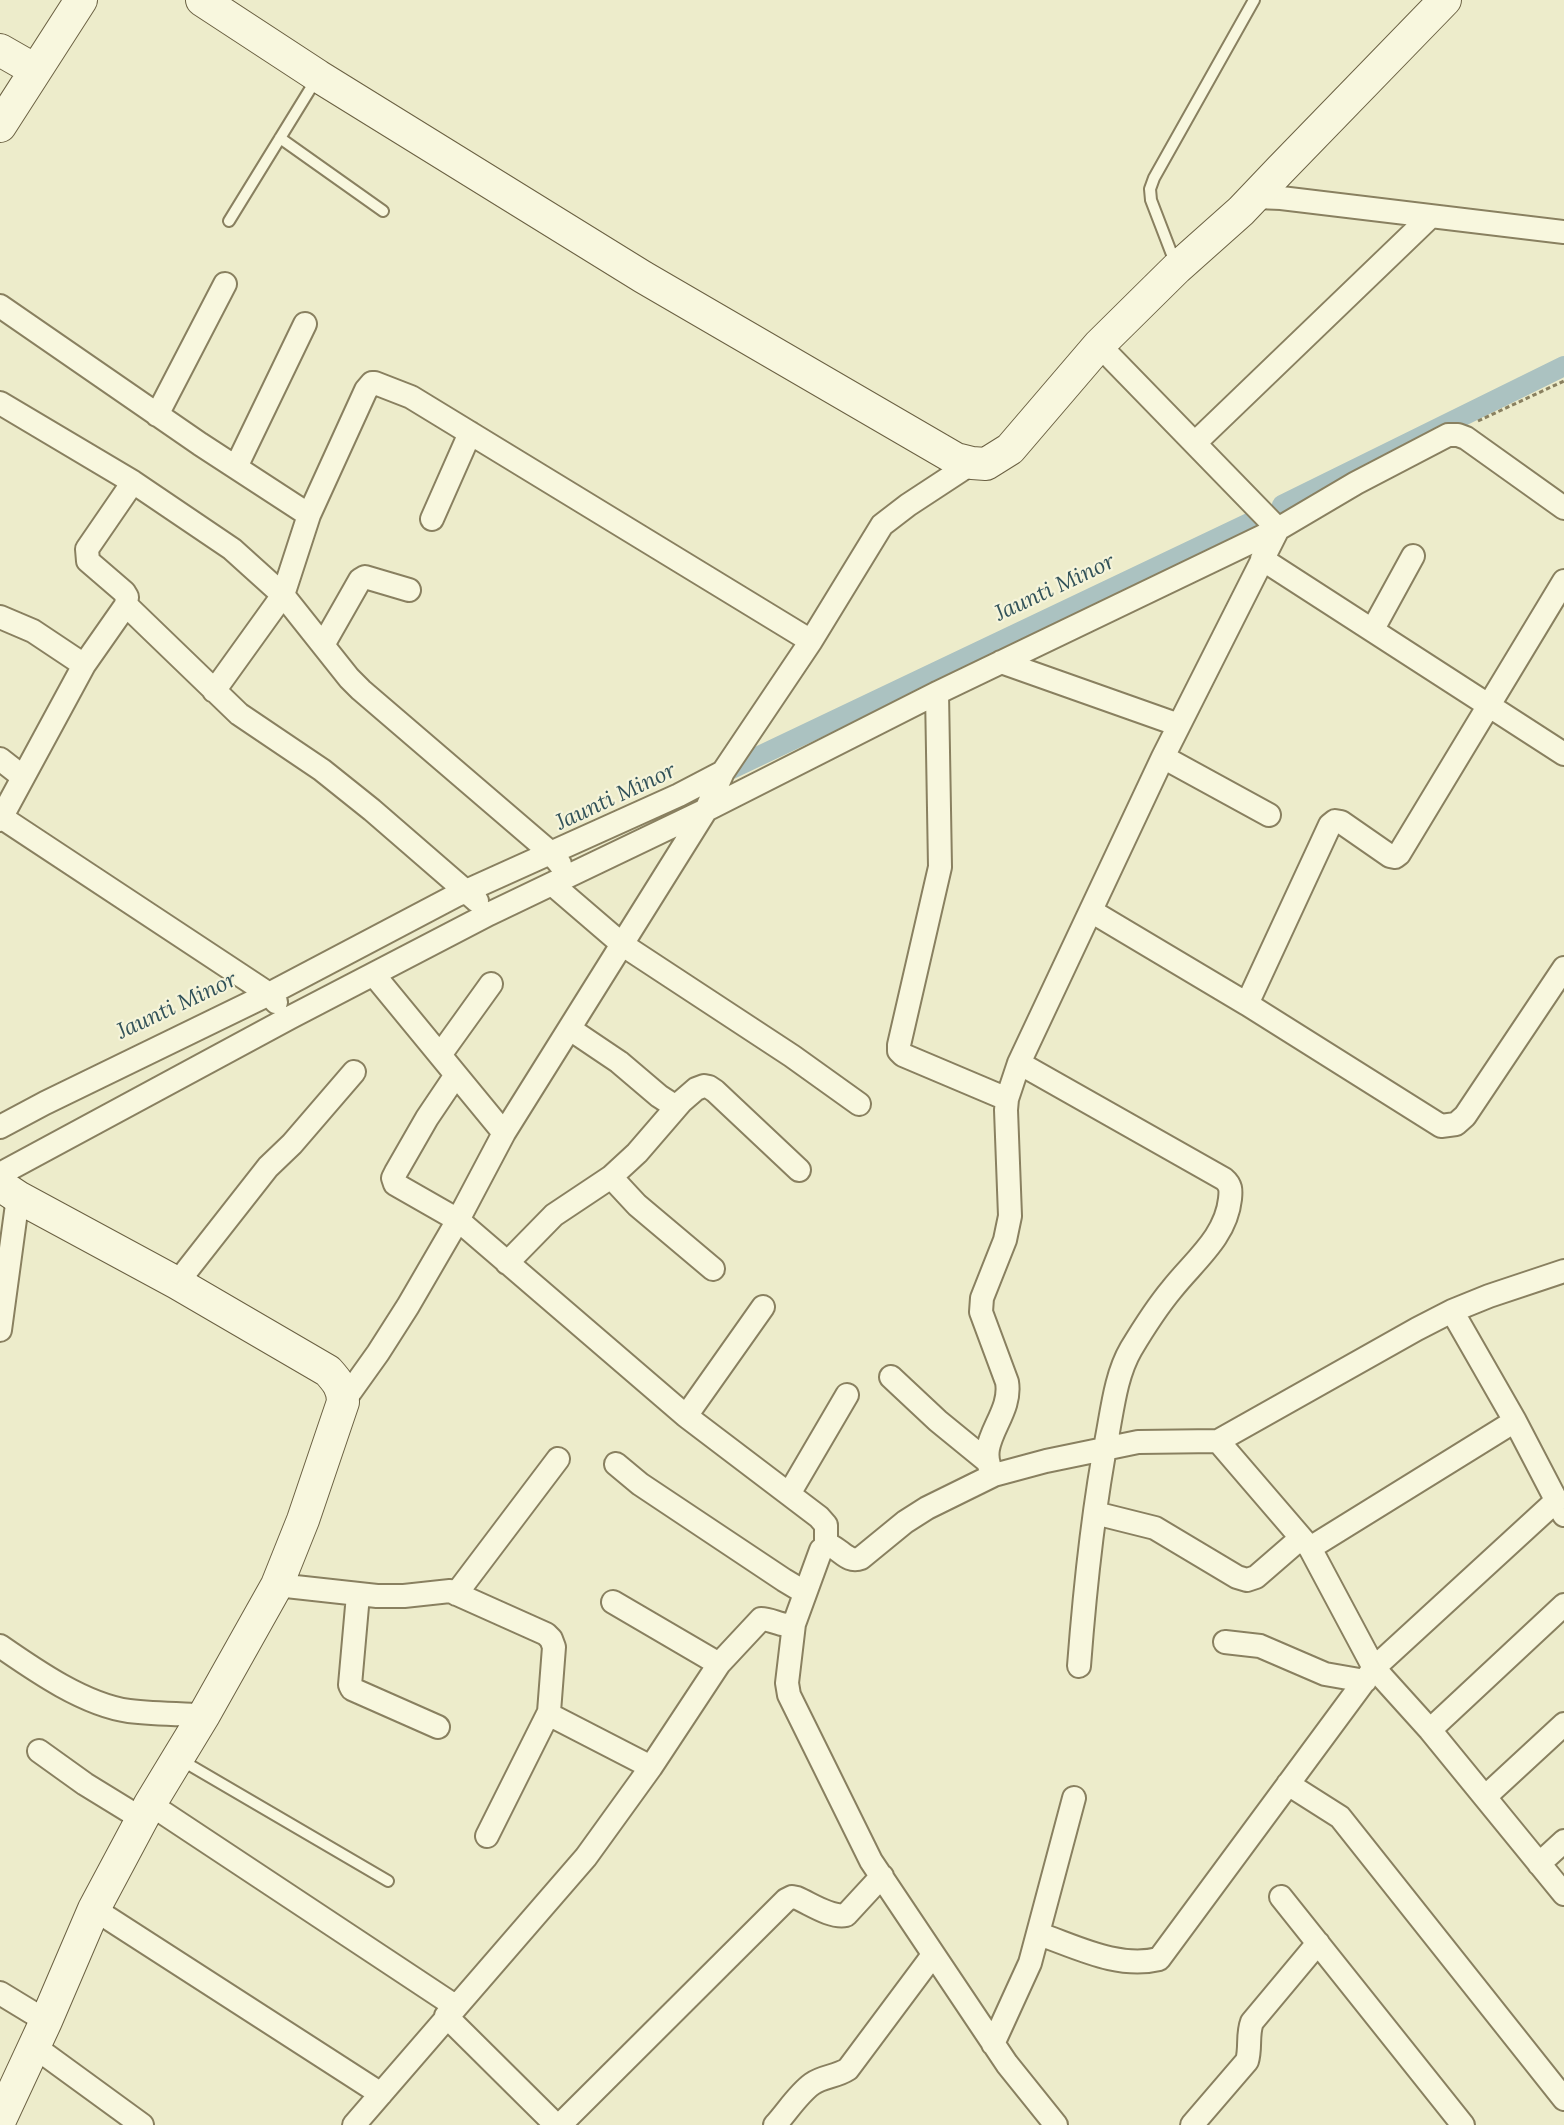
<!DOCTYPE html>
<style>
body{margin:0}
canvas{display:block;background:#edeccb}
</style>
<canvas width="1564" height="2125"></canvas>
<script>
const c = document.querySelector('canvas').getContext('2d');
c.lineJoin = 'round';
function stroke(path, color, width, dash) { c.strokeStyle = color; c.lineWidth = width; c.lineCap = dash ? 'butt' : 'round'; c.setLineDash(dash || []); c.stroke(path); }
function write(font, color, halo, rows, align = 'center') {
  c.font = font + ' Lora,serif'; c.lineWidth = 4.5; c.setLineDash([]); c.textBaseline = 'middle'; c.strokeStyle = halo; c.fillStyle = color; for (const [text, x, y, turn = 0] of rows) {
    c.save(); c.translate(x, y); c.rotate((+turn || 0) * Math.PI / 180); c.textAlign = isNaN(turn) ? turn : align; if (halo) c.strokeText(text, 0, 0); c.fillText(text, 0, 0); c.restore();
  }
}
stroke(new Path2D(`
 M1282,505L1564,366
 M719,775L1253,521`), '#abc2c1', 20);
const lane = new Path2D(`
 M280,138L383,211
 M229,221L317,78
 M1176,265L1151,200L1150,189L1154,178L1254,0
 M181,1760L388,1881`);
const street = new Path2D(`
 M1256,197L1281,198L1564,232
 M0,306L200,444L309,515
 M1099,345L1278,529
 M0,403L133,482L232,549L283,595L349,678L361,690L551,853L560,864
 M157,415L225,284
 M1196,442L1430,217
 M236,467L305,324
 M432,519L470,433
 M1262,559L1564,754
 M126,605L239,714L322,770L372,810L477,901
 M0,617L33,631L84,665
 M1373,629L1413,556
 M323,645L360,580L365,577L409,590
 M1001,662L1179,725
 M214,691L283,595L309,515L366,390L372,383H375L411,397L811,641
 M937,693L940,867L899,1045V1051L903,1055L1007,1099
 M1163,757L1269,815
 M0,759L23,777
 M1,817L269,994L276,1002
 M0,820L84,665L126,605L127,597L124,592L88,561L87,549L133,482
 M552,884L623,945L792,1056L859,1104
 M1091,911L1247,1004L1441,1126L1456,1124L1465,1116L1564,968
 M374,975L504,1133
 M1247,1004L1330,825L1335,821L1341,822L1390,856L1395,857L1399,854L1564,581
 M570,1029L619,1062L659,1096L676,1107
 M440,1055L491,984
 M1019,1063L1224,1179C1231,1185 1231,1190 1230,1199C1226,1237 1194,1261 1172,1289C1157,1307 1143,1329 1131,1349C1117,1373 1113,1404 1108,1432C1093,1509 1085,1587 1079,1666
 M456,1075L427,1118L396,1172L393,1178L395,1184L458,1220L686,1416L819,1517L826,1525V1547
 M0,1127L45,1103L269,994L455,896L679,795L723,772
 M0,1174L291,1017L489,914L706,810L937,693L1278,529L1356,483L1448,435H1458L1466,438L1564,508
 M611,1177L637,1205L713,1269
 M507,1263L554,1215L611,1177L637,1153L681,1102L696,1089L704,1086L709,1087L715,1091L799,1170
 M177,1283L268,1167L292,1144L354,1072
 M1452,1311L1515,1421L1564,1515
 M0,1330L18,1197
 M891,1377L938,1421L987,1461
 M343,1402L378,1353L408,1306L458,1220L504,1133L706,810L723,772L811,641L882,525L908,505L972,463
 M686,1416L763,1307
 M1218,1441L1310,1548L1374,1668L1430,1730L1564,1894
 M616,1464L640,1484L784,1580L804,1592
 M994,1475C972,1443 1013,1417 1007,1382L981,1312L982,1298L1005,1240L1010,1216L1006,1110L1007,1099L1019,1063L1163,757L1278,529
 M789,1494L847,1395
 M1095,1513L1155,1528L1237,1577L1247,1580L1256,1577L1301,1538
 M1310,1548L1515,1421
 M277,1585L377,1596H404L450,1591L546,1634L551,1639L554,1647L549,1712L554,1717L651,1767
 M456,1594L558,1459
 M358,1595L350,1685L352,1689L438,1727
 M613,1602L719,1664
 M794,1624L787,1683L789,1695L871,1861L1007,2064L1056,2125
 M1225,1642L1260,1646L1325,1674L1365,1681
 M0,1646C36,1671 85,1705 129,1711C153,1714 179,1714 204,1715
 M1430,1730L1564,1605
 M39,1751L85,1784L142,1819
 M1288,1784L1340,1817L1564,2099
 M1485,1797L1564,1724
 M150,1804L455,2006
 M487,1836L549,1712
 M1539,1864L1564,1841
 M1281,1897L1463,2125
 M94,1909L381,2094
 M1039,1934C1077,1947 1118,1969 1159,1959L1374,1668L1557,1500
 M0,1993L46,2021
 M446,2016L556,2125
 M993,2044L1030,1963L1074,1798
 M35,2047L142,2125
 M354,2125L586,1857L651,1767L719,1664L761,1619C773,1619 783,1628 794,1624L821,1550L831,1546C842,1551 848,1563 861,1558L905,1522L927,1508L994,1475L1046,1461L1138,1442L1218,1441L1417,1329L1452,1311L1489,1296L1564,1271
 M560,2125L786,1900L792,1897L797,1898C811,1904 831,1918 846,1915L882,1876
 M775,2125C787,2112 798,2094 812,2084C823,2076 836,2077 848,2069L933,1955
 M1192,2125L1247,2061C1251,2048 1247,2035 1252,2022L1318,1943`);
const secondary = new Path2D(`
 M202,0L318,76L643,277L956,459L972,463L986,464L1010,449L1099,345L1177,268L1241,211L1280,170L1445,0
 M0,50L35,70
 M0,126L81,0
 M0,1185L18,1197L177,1283L328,1371C337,1381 343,1388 343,1402L303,1520L277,1585L204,1715L150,1804L94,1909L46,2021L0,2120`);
stroke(lane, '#898060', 14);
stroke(street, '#898060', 26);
stroke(secondary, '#6b6143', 34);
stroke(new Path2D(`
 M1478,421L1564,381`), '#898060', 3, [4.5, 3]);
stroke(lane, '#f8f7de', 10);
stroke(street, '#f8f7de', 22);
stroke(secondary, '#f8f7de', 32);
write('italic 22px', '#325259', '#f5f4da', [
 ["Jaunti Minor",1055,588,-25],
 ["Jaunti Minor",616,797,-25],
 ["Jaunti Minor",177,1006,-25]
]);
</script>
